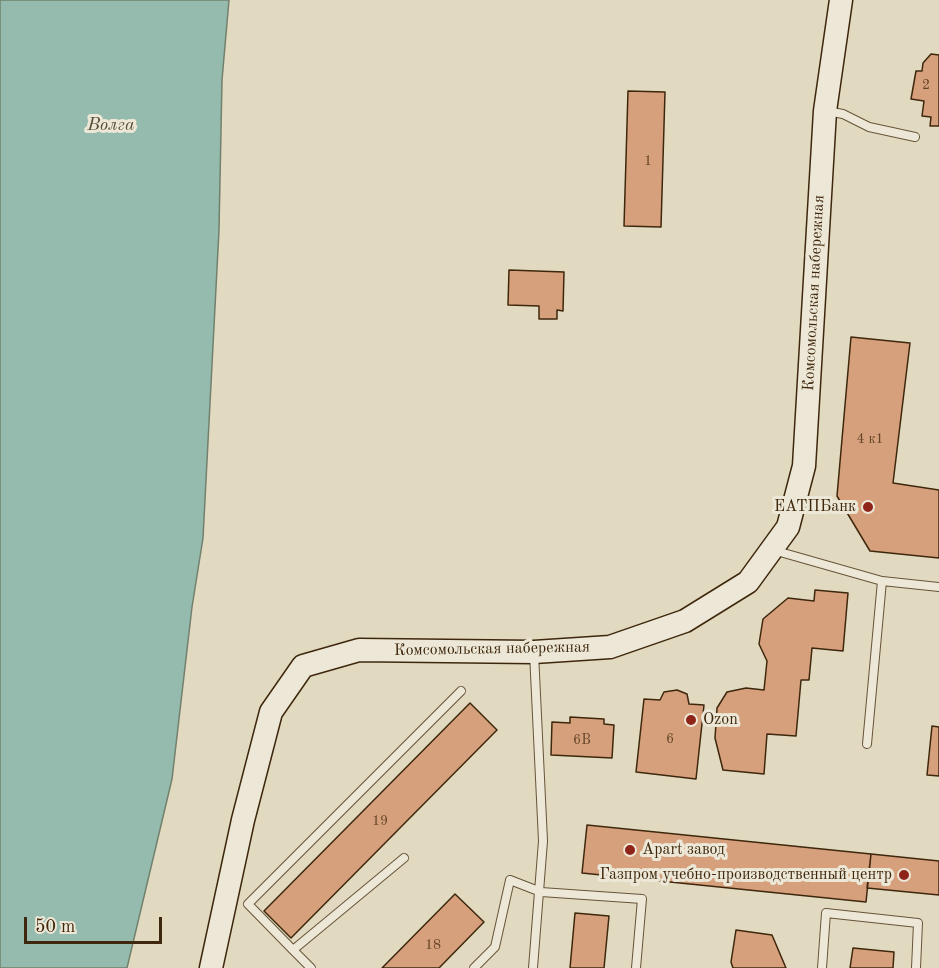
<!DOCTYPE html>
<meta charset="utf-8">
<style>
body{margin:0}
#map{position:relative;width:939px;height:968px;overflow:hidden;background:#e1dac0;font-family:"Old Standard TT",serif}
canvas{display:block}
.scale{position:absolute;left:24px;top:917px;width:138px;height:27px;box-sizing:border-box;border:3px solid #3e270c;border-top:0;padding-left:8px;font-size:18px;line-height:21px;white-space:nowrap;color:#3e270c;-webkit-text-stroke:4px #ece7d6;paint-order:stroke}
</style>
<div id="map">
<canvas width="939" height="968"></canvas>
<div class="scale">50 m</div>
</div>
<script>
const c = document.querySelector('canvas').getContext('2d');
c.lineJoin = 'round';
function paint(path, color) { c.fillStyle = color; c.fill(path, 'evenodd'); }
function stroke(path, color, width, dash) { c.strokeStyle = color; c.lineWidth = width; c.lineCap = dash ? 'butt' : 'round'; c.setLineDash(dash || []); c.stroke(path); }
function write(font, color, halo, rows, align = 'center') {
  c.font = font + ' "Old Standard TT",serif'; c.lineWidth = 6; c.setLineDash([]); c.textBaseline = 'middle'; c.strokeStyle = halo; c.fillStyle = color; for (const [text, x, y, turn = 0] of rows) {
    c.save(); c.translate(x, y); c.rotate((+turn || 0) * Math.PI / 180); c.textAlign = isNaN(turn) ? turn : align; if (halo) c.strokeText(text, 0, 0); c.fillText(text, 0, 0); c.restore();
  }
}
const water = new Path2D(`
 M0,0H229L222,80L219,230L203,538L192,607L172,779L127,968H0Z`);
paint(water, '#95bbae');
stroke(water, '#72806d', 1.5);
const building = new Path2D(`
 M931,54L939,55V126H930L931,117L922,116L924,101L911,99L916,71H922L923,63Z
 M628,91L665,92L661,227L624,226Z
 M509,270L564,272L563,311L557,310V319H539V306L508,305Z
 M851,337L910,343L893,483L939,490V558L870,551L837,496Z
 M815,590L848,593L843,651L812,648L809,680H801L796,736L767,734L764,774L723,770L715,738L717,708L727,692L746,688L764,690L767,661L759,644L763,619L788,598L814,601Z
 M677,690L687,694L689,704L704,705L696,779L636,772L644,699L660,700L664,692Z
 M470,703L497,730L291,938L264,911Z
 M570,717L604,719V724L614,725L612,758L551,755L552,722L570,723Z
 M932,726L939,727V776L927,775Z
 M587,825L871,854L866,902L582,873Z
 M871,854L939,861V895L867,888Z
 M455,894L484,922L439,968H382Z
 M575,913L609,916L604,968H570Z
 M736,930L772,935L786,968H733L731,962Z
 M853,948L894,952L893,968H850Z`);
paint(building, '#d6a07c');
stroke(building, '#3e270c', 1.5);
const lane = new Path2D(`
 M826,111L843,114L869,127L915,137
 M773,550L882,581L867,744
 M882,581L939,587
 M404,858L293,950L248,904L461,691
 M293,950L311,968
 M474,968L495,947L510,880L541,892L642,899L636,968
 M533,968L543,841L534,653
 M822,968L826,913L918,923L916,968`);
const secondary = new Path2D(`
 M211,968L243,820L271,712L303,666L359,650L534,652L610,647L685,621L748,582L788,527L804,466L825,111L841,0`);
stroke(lane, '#675439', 10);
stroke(secondary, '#3e270c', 25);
stroke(lane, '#ece7d6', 8);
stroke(secondary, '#ece7d6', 22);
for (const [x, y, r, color] of [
 [868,507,6,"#8f2418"],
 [691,720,6,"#8f2418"],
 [630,850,6,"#8f2418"],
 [904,875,6,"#8f2418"]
]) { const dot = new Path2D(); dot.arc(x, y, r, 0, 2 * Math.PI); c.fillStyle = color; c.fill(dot); stroke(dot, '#ece7d6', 2); }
write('14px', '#644528', null, [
 ["2",926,85],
 ["1",648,161],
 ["4 к1",870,439],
 ["6",670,739],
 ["6В",582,740],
 ["19",380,821],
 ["18",433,945]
]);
write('16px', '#3e270c', '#ece7d6', [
 ["Комсомольская набережная",814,293,-87],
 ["Комсомольская набережная",492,649,-1]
]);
write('16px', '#3e270c', '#ece7d6', [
 ["ЕАТПБанк",856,507],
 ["Ozon",703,720,"left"],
 ["Apart завод",642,850,"left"],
 ["Газпром учебно-производственный центр",892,875]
], 'right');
write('italic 18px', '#544c34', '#ece7d6', [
 ["Волга",111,125]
]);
</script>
